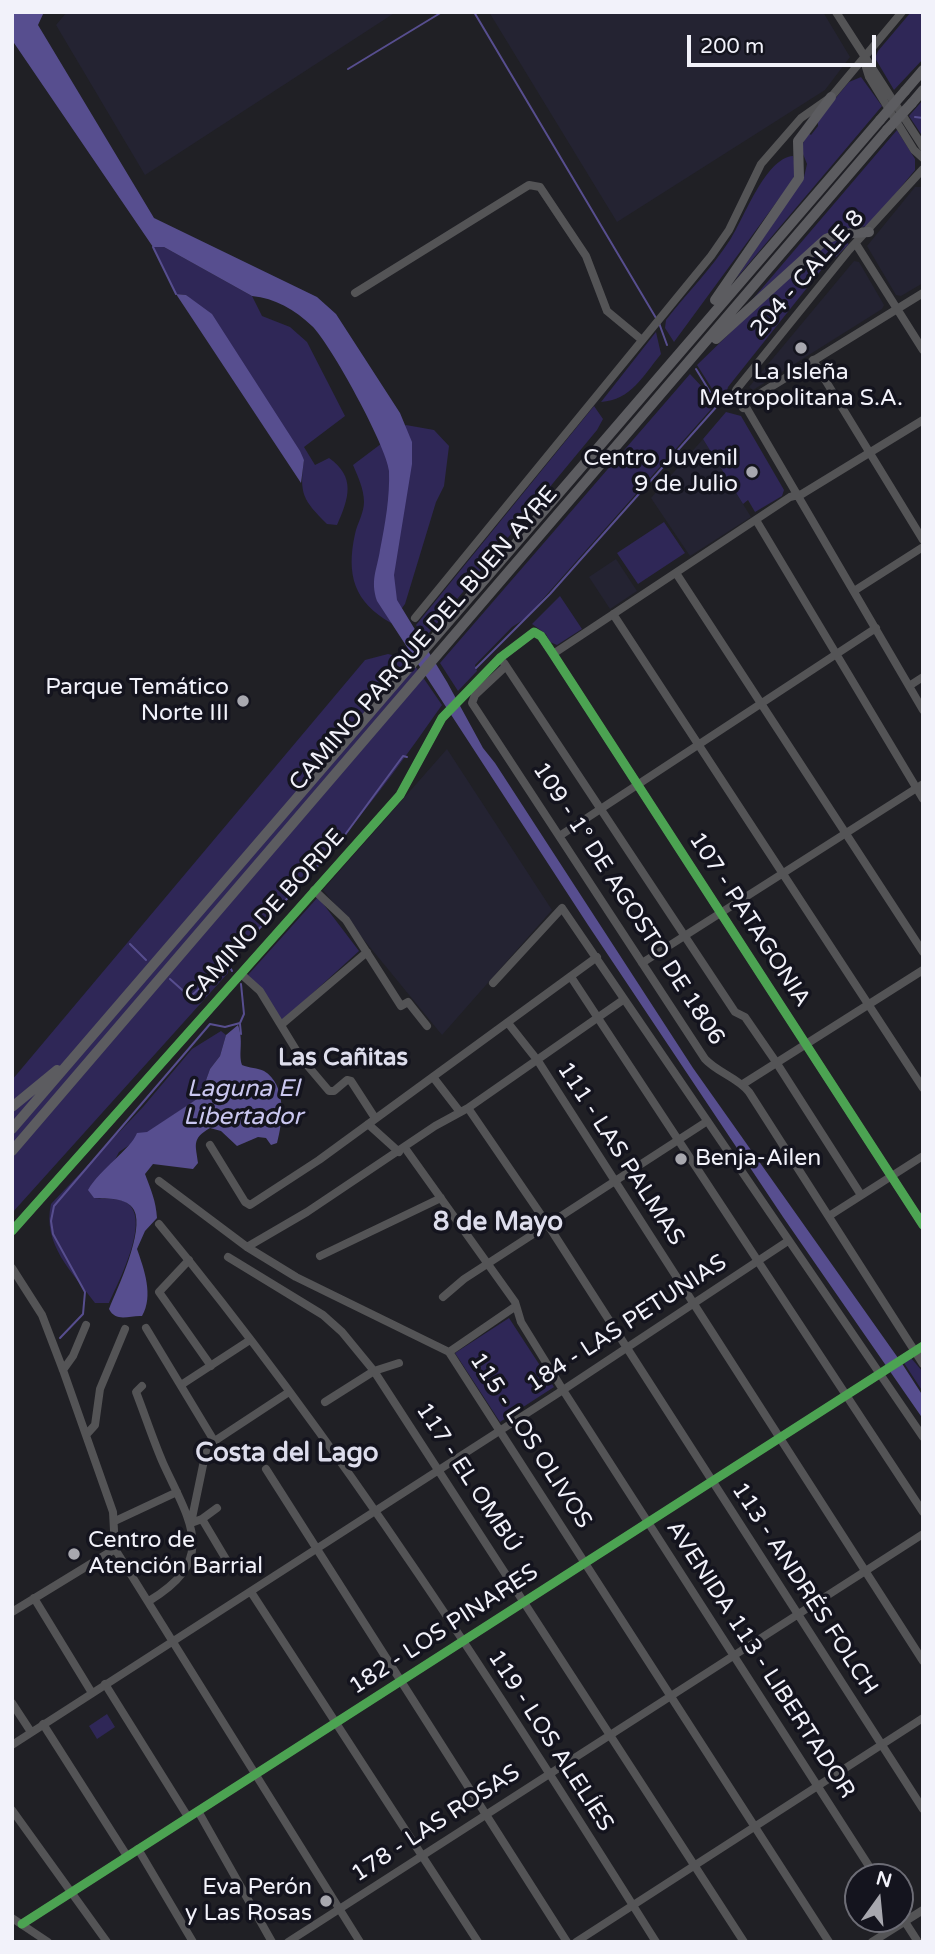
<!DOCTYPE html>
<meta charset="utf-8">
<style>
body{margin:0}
#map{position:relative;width:935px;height:1954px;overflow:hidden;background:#202025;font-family:"Varela Round",sans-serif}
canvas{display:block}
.frame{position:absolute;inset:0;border:14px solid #f2f2fa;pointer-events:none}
.north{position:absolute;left:844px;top:1863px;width:70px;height:70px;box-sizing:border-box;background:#14141e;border:2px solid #6d6d76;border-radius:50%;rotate:15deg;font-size:19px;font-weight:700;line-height:28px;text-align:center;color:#f2f2fa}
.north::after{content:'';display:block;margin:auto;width:24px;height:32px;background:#a8a8af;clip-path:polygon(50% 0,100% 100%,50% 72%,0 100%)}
.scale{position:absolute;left:687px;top:35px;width:189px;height:32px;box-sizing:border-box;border:4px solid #f2f2fa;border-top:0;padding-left:9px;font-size:21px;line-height:24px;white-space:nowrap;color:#f2f2fa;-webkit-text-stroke:5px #14141e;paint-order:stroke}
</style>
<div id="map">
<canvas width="935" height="1954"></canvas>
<div class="frame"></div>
<div class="north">N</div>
<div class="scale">200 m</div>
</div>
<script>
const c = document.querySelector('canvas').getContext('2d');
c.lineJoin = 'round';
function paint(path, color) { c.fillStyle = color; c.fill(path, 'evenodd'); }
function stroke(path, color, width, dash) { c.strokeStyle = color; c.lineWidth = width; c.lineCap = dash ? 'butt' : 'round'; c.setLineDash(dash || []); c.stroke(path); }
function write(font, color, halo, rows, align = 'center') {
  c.font = font + ' "Varela Round",sans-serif'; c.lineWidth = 7; c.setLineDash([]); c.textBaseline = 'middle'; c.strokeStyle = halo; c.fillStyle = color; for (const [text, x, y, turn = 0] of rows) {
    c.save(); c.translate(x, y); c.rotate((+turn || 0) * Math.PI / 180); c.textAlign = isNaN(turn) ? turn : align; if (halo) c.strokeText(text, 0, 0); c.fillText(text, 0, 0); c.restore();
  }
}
paint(new Path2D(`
 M67,12H396L145,175L56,25Z
 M489,12H823L850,57L825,90L617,222Z
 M915,187H923V283L901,296L896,295L867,246Z
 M854,261L859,262L884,305L882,309L753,390L749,387Z
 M703,439L751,517L690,556L651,498Z
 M616,559L637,591L610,609L589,577Z
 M447,749L552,910L442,1035L323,890Z`), '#242332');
paint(new Path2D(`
 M911,12H923V59L894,90L875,58L878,51Z
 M861,77L882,106L735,280L804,177L807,164L801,149L807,132L811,135L818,126V119L849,82Z
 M923,100V137L909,116Z
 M897,130L915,159V170L869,226L830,231L754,301L752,300Z
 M793,156L796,172L792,181L674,342L665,328L666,320C687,293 712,268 730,240C744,219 765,158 793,156Z
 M838,238L849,244L836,257L830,259L728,387L723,406L697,365L732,331L734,326L827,241Z
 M153,247H164L252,296L262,316L290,327L307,342L345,416L304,447L315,465L329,458C356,477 349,498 337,525L327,524C303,500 299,494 304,460L186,295L176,294Z
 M656,332L661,354C643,376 631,400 601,402Z
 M690,374L704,389L713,407L526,618L512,627L475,665L477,671L458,691L440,663Z
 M594,406L603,419L597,430L424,639L416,625Z
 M726,412L741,416L784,490L782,496L755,512L748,500L743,504L703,439Z
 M406,425L434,430L449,446L444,486L436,502L405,604L391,623C354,602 346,575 355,534C357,524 364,513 364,502C364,489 358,477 353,465Z
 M664,522L685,553L638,584L617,553Z
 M560,596L582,629L557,645L550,642L546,634L532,624Z
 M388,654L411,660L442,705C409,752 375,799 338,843C304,884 264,923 228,962V973L12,1213V1080L365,660Z
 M318,897L359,951L281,1022L248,975Z
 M221,1031L226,1035L220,1056L210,1069L200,1097L119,1152L95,1198C103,1199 115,1198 123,1201C155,1213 118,1283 109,1303H95C72,1272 42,1244 51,1204L143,1107L192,1049Z
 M509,1318L554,1387L500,1422L455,1353Z
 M911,1358L923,1372V1392L904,1363Z
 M107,1714L115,1727L97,1739L89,1726Z`), '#2f2757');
paint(new Path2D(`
 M12,12H44L38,25L154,218L317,297L336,314L400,413L412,442V464L394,575L397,600L447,682L483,748L495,763L693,1068L903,1365L923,1396V1419L783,1217L588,925L377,601C370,580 377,570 380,550C385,525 390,497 389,471C387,447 330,343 312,326C295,310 275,298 252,296L164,247H153L12,40Z
 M176,294L186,295L212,314L300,451L304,460L301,483Z
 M238,1025C244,1042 238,1053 242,1065C249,1068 258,1068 264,1071C287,1085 283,1121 277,1143L271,1145L266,1138L258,1137L237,1146L221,1131L210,1128C191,1139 196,1145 198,1163L193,1169L153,1164L145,1174C151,1190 156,1201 157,1218L145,1231L137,1249C144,1269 154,1296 142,1316C130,1315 116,1323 109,1309C117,1289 145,1231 134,1210C127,1197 107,1199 94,1198L88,1190C100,1169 131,1149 137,1133L147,1132L200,1097L210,1069L220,1056L226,1035Z`), '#574e8f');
stroke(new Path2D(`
 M474,12L656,318
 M348,69L442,12
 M915,117L923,118
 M153,247L176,294
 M659,323L667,345
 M476,668L550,594L718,405L696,369
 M130,944L146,960
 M228,963L232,971
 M170,979L190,997L228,962L339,843L403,756L407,757
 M240,1024L241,1034
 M60,1338L83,1314L85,1292L53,1234L51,1221L54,1206L210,1024L225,1027L240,1023L244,1014L241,984`), '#574e8f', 2);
stroke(new Path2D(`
 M836,12L923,147
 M865,64L869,77L914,150L923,158
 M923,169L849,250L736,390L923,710
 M856,244L923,350
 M355,293L529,185L540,187L586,256L607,311L642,340
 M813,360L923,540
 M743,408L748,401L923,293
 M756,520L923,799
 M676,573L923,952
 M854,591L923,547
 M613,614L923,1088
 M415,618L711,256L729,230L761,164L801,118L831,97L902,12
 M553,654L790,497L802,494L923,420
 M504,663L735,1012L745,1017L776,1062L861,1195
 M506,666L475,695L472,703L705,1059C718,1073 737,1077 749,1092L923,1364
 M909,686L923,677
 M561,835L876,628
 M314,890L346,920L401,1006L408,1002L427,1026
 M642,963L923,784
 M241,974L260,991L301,1058L329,1091H334L347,1080L351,1081L375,1118
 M571,977L923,1512
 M493,983L562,908L923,1437
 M508,1023L538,1061L923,1661
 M281,1025L367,952
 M433,1077L460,1112
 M743,1084L923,970
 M468,1108L548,1225L923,1809
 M368,1124L399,1152
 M210,1145L245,1202L250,1205L319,1160L597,957
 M405,1148L515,1302L521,1322L563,1390L876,1877
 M159,1181L247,1247L296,1277L449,1352L829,1942
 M829,1216L923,1156
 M159,1224C345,1449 501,1696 656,1942
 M12,1231L400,795L442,718L501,657L534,632L541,636L553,654L923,1225
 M247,1247L307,1212L435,1126L468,1108L623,1000
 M320,1256L441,1198
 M228,1257L323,1315L342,1332L374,1371L744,1942
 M189,1260L159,1292L211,1366
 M12,1268L42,1315L63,1370L113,1512L115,1549
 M443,1297L464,1279L706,1122
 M146,1328L213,1439
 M449,1352L516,1306
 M63,1370L73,1356L86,1325
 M181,1385L250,1340
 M142,1386L136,1392C145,1415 153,1440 163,1463C190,1522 219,1559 149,1601
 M325,1402L374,1371L399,1363
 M86,1435L95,1425L100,1389L125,1329
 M266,1469L567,1942
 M202,1519L217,1508
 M115,1521L177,1492
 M191,1523L207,1446L289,1392
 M191,1523L202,1519L230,1566
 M115,1549L360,1942
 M251,1592L478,1942
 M34,1598L92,1693
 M12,1612L115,1549
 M105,1684L188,1817
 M12,1703L31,1732
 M43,1724L127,1856
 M12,1745L563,1390L788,1241
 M12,1810L107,1942
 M198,1811L272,1942
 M138,1849L193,1942
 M900,1914L918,1942
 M12,1918L48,1942
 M22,1924L923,1346
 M288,1942L923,1534
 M576,1942L923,1718
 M872,1942L923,1910`), '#545456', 8);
stroke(new Path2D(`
 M905,91L923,70
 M912,103L923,90
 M715,300L799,178L798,141L831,97
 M716,339L826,239L839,234L869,232
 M12,1107L57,1070
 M12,1129L880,120
 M12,1151L887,130`), '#5c5c60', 10);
stroke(new Path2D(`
 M880,120L905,91
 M887,130L912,103`), '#5c5c60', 10);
stroke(new Path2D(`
 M12,1231L400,795L442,718L501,657L534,632L541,636L553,654L923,1225
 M22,1924L923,1346`), '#4ca352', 9);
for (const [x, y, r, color] of [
 [801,348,7,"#a8a8af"],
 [752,472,7,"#a8a8af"],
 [243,701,7,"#a8a8af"],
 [681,1159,7,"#a8a8af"],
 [74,1554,7,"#a8a8af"],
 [326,1901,7,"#a8a8af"]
]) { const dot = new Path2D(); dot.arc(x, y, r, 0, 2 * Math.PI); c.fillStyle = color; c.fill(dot); stroke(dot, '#14141e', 2.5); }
write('23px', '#f2f2fa', '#14141e', [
 ["204 - CALLE 8",808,274,-49],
 ["CAMINO PARQUE DEL BUEN AYRE",424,639,-49],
 ["109 - 1° DE AGOSTO DE 1806",628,904,57],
 ["CAMINO DE BORDE",265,917,-48],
 ["107 - PATAGONIA",749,920,57],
 ["111 - LAS PALMAS",620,1154,57],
 ["184 - LAS PETUNIAS",627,1324,-33],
 ["115 - LOS OLIVOS",530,1441,57],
 ["117 - EL OMBÚ",468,1478,57],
 ["113 - ANDRÉS FOLCH",804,1589,57],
 ["182 - LOS PINARES",444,1630,-33],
 ["AVENIDA 113 - LIBERTADOR",760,1660,57],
 ["119 - LOS ALELÍES",550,1741,57],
 ["178 - LAS ROSAS",436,1824,-33]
]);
write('23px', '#f2f2fa', '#14141e', [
 ["La Isleña",801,373,"center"],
 ["Metropolitana S.A.",801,399,"center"],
 ["Centro Juvenil",738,459],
 ["9 de Julio",738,485],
 ["Parque Temático",229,688],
 ["Norte III",229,714],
 ["Benja-Ailen",695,1159,"left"],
 ["Centro de",88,1541,"left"],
 ["Atención Barrial",88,1567,"left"],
 ["Eva Perón",312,1888],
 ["y Las Rosas",312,1914]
], 'right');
write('bold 24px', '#ddddec', '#14141e', [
 ["Las Cañitas",343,1059]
]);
write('italic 24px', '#cac7f0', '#14141e', [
 ["Laguna El",243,1090],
 ["Libertador",243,1118]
]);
write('bold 26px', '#ddddec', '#14141e', [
 ["8 de Mayo",498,1223],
 ["Costa del Lago",287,1454]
]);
</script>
